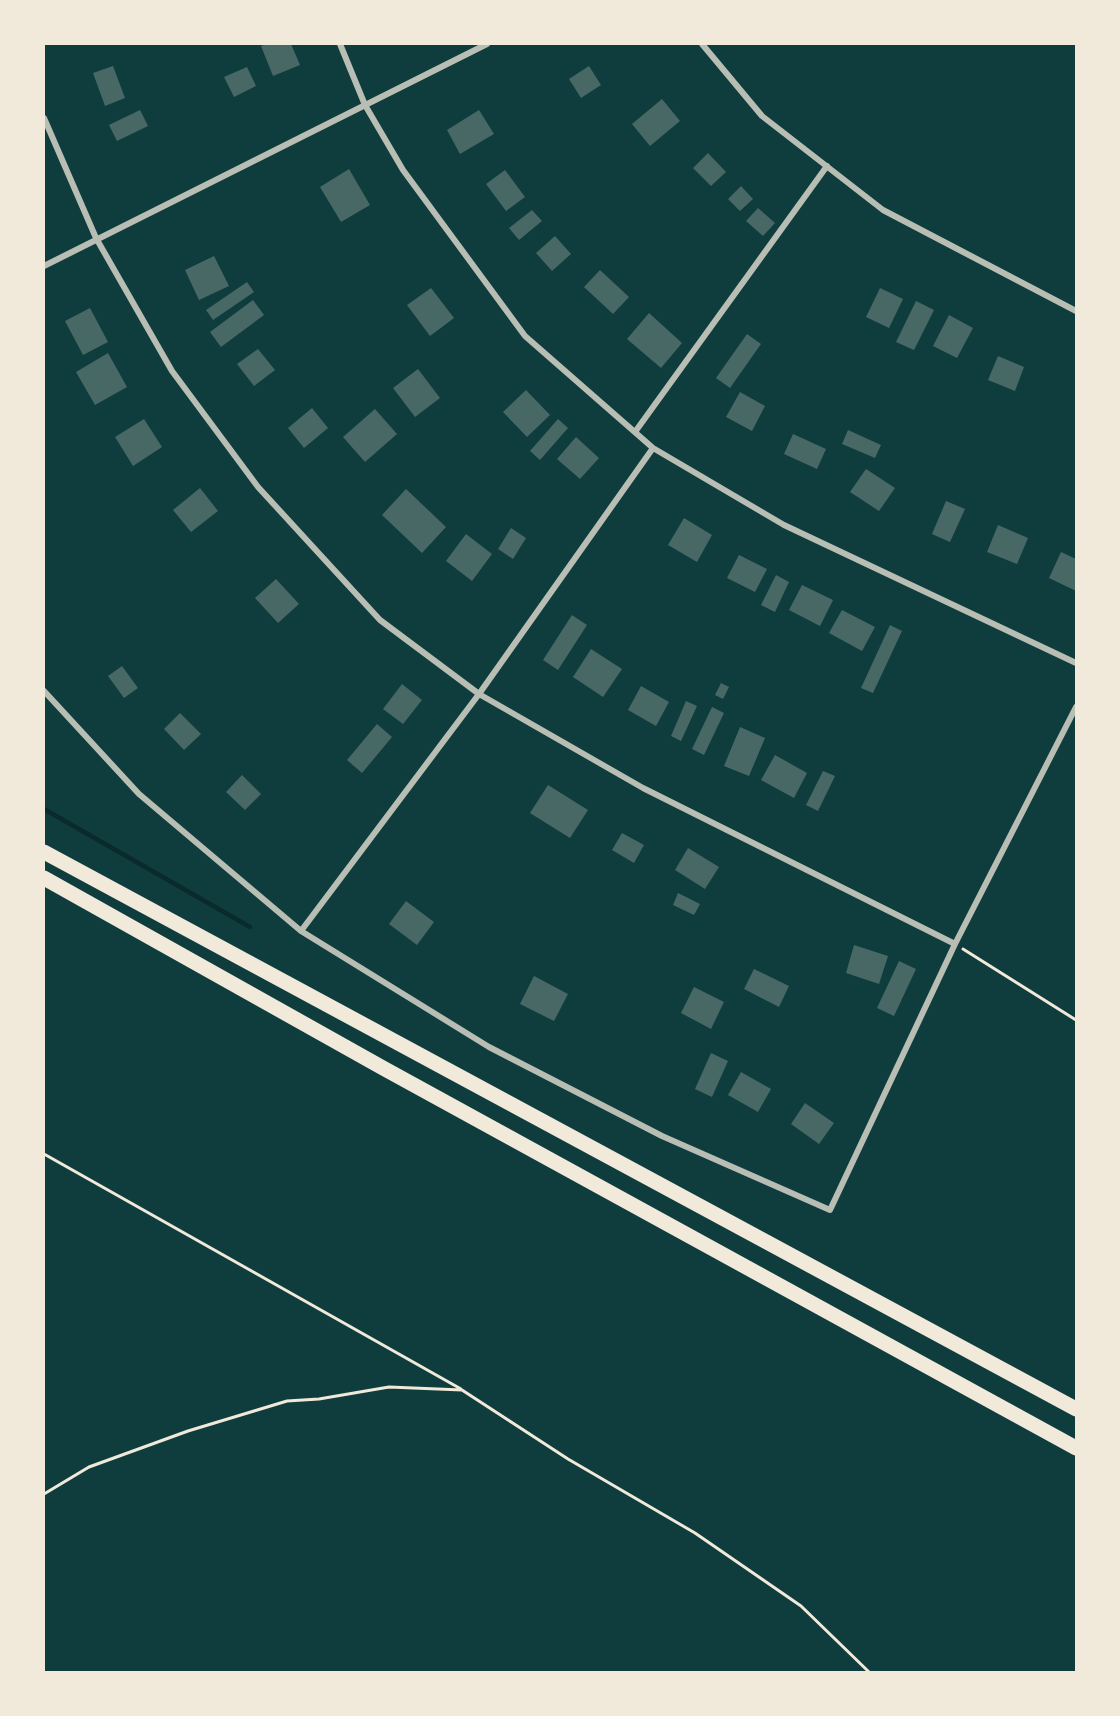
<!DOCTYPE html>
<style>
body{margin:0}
#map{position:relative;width:1120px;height:1716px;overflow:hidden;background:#0f3d3e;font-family:Roboto,sans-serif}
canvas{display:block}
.frame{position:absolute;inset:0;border:45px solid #f1e9da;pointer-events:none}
</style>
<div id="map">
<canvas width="1120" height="1716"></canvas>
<div class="frame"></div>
</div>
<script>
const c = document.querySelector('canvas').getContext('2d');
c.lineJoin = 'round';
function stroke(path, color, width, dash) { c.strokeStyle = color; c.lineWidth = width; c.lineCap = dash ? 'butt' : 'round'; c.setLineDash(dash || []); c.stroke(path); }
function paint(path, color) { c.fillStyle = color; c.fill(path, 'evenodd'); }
stroke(new Path2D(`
 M44,809L250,927`), '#0a2a2b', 4.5);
paint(new Path2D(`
 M267,44H291L300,65L273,76L261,46Z
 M113,66L125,98L105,106L93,73Z
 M589,66L601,85L581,98L569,79Z
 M247,67L256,86L234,97L224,77Z
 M662,99L680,121L650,146L632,124Z
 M140,110L148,126L117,141L109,125Z
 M479,110L494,134L460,154L447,130Z
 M708,153L726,172L711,186L693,168Z
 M349,169L370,205L341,222L320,187Z
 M505,170L525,197L506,211L486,184Z
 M741,186L753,199L740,211L728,199Z
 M758,208L775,223L763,236L746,221Z
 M532,210L542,221L519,240L509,228Z
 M555,236L571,254L552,271L536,253Z
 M214,256L229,286L199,300L185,270Z
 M600,270L629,297L613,314L584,287Z
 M247,282L254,292L213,320L206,310Z
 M431,288L454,318L430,336L407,305Z
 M880,288L903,299L889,328L866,317Z
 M253,300L264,315L221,347L210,332Z
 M916,301L934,310L914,350L896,342Z
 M90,308L108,342L83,355L65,321Z
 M649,313L682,343L661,368L627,339Z
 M949,315L973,328L957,358L933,346Z
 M747,334L761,344L730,388L716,378Z
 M258,349L275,370L254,386L237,364Z
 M108,353L127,387L95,405L76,372Z
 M998,356L1024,367L1015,391L988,380Z
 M418,369L440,398L415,417L393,388Z
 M526,390L550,415L527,437L503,412Z
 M740,392L765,406L752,431L726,417Z
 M312,408L328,428L304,448L288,428Z
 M375,409L397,434L365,462L343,437Z
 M144,419L162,447L133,466L115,437Z
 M558,419L568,428L540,460L530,451Z
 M848,430L881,445L875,458L842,444Z
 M793,434L826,449L817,469L784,454Z
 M576,437L599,458L580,479L557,459Z
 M866,469L895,488L879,511L850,492Z
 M200,488L218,511L191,532L173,510Z
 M406,489L446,527L422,553L382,515Z
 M946,501L965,509L950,542L932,534Z
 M684,518L712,535L697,562L668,545Z
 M998,525L1028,538L1017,564L987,552Z
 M511,528L526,538L513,559L498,549Z
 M466,534L492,554L472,581L446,561Z
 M1061,552L1076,559V591L1049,578Z
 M739,555L767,569L755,592L727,578Z
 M776,575L789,582L775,612L761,605Z
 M276,579L299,604L278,623L255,598Z
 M802,585L833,600L820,626L789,610Z
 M842,610L875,627L862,651L829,633Z
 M572,615L587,625L558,670L543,660Z
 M890,625L902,631L873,693L861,688Z
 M591,649L622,669L603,697L573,677Z
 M122,666L138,688L124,698L108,676Z
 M721,683L729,687L723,699L715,695Z
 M402,684L422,700L403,724L383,709Z
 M641,686L669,702L656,726L628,710Z
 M686,701L697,706L681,741L671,736Z
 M712,707L724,713L704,755L692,749Z
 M180,713L201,734L184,750L164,729Z
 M377,724L392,737L362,773L347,760Z
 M740,727L765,738L749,776L724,766Z
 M775,755L807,773L794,798L761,780Z
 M823,771L835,776L818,811L806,805Z
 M242,775L261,794L245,810L226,792Z
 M548,785L588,810L570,838L530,813Z
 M622,833L644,845L634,863L612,850Z
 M688,848L719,867L705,889L675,870Z
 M678,893L700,904L694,915L673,905Z
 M406,901L434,922L417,945L389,924Z
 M854,945L888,956L879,984L846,973Z
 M899,961L916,969L894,1016L877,1008Z
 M754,969L789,986L779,1007L744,989Z
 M534,976L568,994L554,1021L520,1004Z
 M694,987L724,1002L711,1029L681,1013Z
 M711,1053L728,1061L712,1097L695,1089Z
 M741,1072L771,1089L758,1112L728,1095Z
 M805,1103L834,1123L819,1144L791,1124Z`), '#486865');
stroke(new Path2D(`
 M963,949L1076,1020
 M44,1154L461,1389
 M44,1494L89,1467L188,1431L287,1401L319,1399L389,1387L462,1390L568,1459L695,1533L801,1606L869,1672`), '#f1e9da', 3);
stroke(new Path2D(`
 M340,44L365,105L403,170L525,336L653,448L784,525L1076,663
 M702,44L762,116L883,210L1076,311
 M44,118L96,238L172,371L258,487L380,620L479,694L643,788L955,944
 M44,266L487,44
 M635,432L827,166
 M44,691L139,794L301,931L489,1047L662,1136L830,1210L955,944L1076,707
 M301,931L479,694L653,448`), '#b8beb3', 6);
stroke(new Path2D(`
 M44,852L1076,1409
 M44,878L383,1068L1076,1448`), '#f1e9da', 15);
</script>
